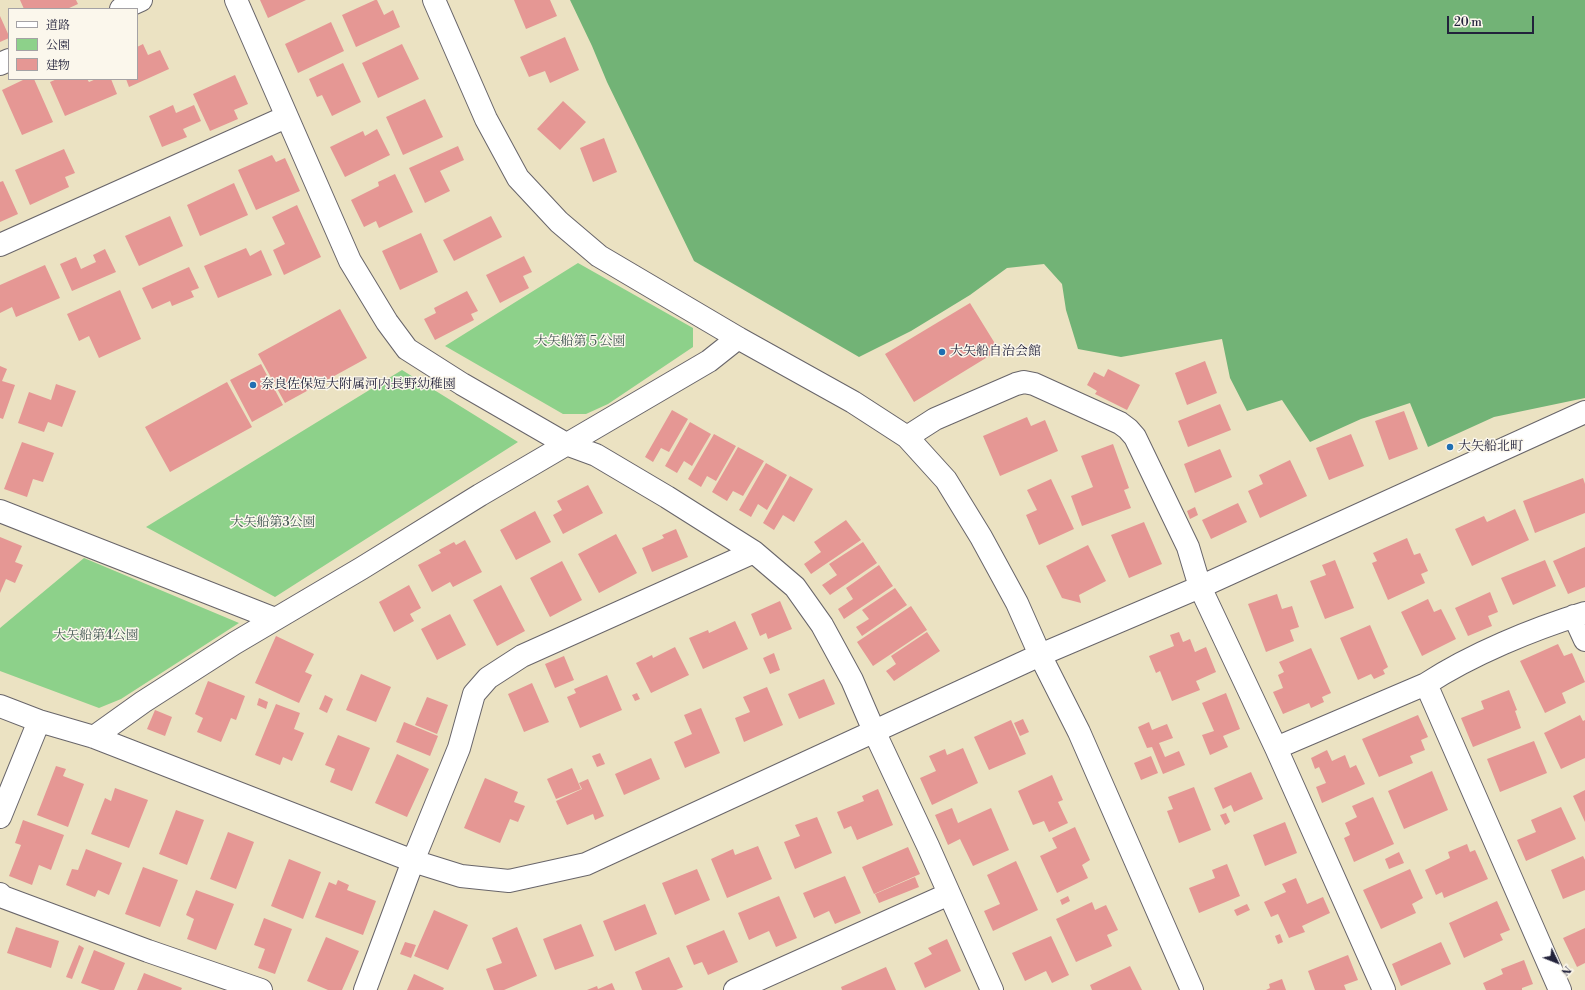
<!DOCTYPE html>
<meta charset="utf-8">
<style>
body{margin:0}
#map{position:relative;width:1585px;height:990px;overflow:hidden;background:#ebe2c2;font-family:"Libre Bodoni","Noto Serif JP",serif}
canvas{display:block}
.legend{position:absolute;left:8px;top:8px;width:130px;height:72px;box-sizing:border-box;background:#fbf7ec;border:1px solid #a4a2a5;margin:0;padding:5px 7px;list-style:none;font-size:12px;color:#22223b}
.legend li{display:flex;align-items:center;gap:8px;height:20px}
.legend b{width:20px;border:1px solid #a4a2a5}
.north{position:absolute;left:1537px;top:942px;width:40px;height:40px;-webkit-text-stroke:3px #fbf7ec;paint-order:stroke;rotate:133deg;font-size:11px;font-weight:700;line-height:16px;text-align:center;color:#22223b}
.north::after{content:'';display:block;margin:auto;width:14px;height:18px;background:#22223b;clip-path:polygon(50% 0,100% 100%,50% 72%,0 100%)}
.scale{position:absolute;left:1447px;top:16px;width:87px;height:18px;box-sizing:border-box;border:2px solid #22223b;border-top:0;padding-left:5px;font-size:12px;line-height:14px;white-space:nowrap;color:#22223b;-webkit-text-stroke:3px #fbf7ec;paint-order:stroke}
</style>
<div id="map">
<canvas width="1585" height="990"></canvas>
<ul class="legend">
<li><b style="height:5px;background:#fff"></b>道路</li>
<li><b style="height:11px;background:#8dd18a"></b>公園</li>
<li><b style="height:11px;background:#e59794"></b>建物</li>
</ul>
<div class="north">N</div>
<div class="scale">20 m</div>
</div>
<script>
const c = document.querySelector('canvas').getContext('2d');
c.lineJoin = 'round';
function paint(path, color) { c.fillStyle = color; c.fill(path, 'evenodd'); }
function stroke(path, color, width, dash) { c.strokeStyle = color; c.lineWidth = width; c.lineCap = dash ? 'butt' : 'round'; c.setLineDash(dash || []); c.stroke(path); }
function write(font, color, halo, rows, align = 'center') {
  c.font = font + ' "Libre Bodoni","Noto Serif JP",serif'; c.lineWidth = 3; c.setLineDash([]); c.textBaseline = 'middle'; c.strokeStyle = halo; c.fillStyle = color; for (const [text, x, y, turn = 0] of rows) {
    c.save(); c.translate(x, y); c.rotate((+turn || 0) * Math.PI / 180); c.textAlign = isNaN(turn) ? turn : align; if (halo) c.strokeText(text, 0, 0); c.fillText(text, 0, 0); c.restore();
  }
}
paint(new Path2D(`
 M578,263L693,328V347L608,404L586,414H563L445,346Z
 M402,370L518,442L275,597L146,527Z
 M84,558L239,623L121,699L99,708L0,671V628Z`), '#8dd18a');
paint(new Path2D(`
 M570,0H1585V398L1494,417L1428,447L1410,403L1361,419L1310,442L1282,400L1247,411L1230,378L1222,339L1121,357L1078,349L1066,310L1062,284L1044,264L1007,268L970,295L911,331L859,357L694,261L607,82L592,46Z`), '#72b376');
paint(new Path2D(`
 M20,0H76L78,4L67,9H24Z
 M260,0H306L268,18Z
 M375,0H377L384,15L393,10L400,27L356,47L342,15Z
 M514,0H550L557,16L526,29Z
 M0,16L9,36V38L0,42Z
 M331,22L344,51L298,73L285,44Z
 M565,37L579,70L550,83L545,71L529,77L520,57Z
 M143,44L148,55L160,50L169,69L129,87L126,79H137V47Z
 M402,44L419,79L378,98L362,63Z
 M343,63L361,102L332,116L322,95L317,97L309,79Z
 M235,75L248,104L234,110L238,119L210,131L193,94Z
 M25,79H34L53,122L22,135L2,90Z
 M57,79H87L89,82L96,79H111L117,94L65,116L50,82Z
 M425,99L443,137L403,155L386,117Z
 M563,101L586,122L560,150L537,129Z
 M173,105L176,113L194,105L201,121L183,129L187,137L162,147L149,116Z
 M377,129L390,155L345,177L330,147L363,131L365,136Z
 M604,138L617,172L593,182L580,148Z
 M458,146L464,160L440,171L450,191L425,203L409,168Z
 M64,149L75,173L65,177L69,187L30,205L15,170Z
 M272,155L276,162L285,158L300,191L256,210L238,170Z
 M395,174L413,212L379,228L376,221L364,227L351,200L379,186L378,182Z
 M3,181L18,214L0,222V182Z
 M234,183L248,215L200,236L187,205Z
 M297,205L321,257L284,275L273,250L285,244L272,217Z
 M170,216L183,246L139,266L125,236Z
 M491,216L502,237L454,261L443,240Z
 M421,233L438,272L400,290L382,251Z
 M246,248L250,256L261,250L272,275L218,298L204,266Z
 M105,249L116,272L72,291L60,264L76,257L81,269L96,262L93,255Z
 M524,256L532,272L523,276L529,288L500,303L486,275Z
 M45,265L60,298L16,317L12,307L0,313V285Z
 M189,267L199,288L191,291L194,297L172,306L170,301L152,309L142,288Z
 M120,290L141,339L99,358L89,336L79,341L67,314Z
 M467,291L478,311L471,314L474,320L435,340L424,319L436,313L434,308Z
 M970,303L999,350L914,402L885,354Z
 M340,309L367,358L285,403L258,354Z
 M1205,361L1217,393L1187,405L1175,373Z
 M261,364L283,405L252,422L230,380Z
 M0,366L7,369L2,381L15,385L3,419L0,418Z
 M1108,369L1140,385L1127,410L1095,394L1097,391L1087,385L1094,372L1104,377Z
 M227,382L252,427L170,472L145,427Z
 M56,384L76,391L62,427L48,422L44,432L18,423L29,392L51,400Z
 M1220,404L1231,430L1188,447L1178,421Z
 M672,410L688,419L669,452L661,448L653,462L645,457Z
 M1404,411L1418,449L1389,460L1375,421Z
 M1027,417L1031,426L1045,420L1058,451L1000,476L983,436Z
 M690,422L711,434L692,466L684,461L677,473L665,466Z
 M714,434L736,446L716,481L707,476L701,487L688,479Z
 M1351,434L1364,466L1329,480L1316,448Z
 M22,442L54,453L43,482L33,479L27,497L4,489Z
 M1113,444L1129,488L1124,490L1131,508L1082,526L1071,496L1093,487L1081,456Z
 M738,447L764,461L743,496L733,491L727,501L712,492Z
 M1220,449L1232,477L1195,493L1184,464Z
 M1290,460L1307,496L1260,518L1248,491L1263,484L1259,475Z
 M766,463L787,475L767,510L758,504L751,517L739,510Z
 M790,476L813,489L794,522L783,515L774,530L763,523Z
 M1583,478L1585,484V513L1535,533L1523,501Z
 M1051,479L1074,529L1039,545L1026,515L1037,510L1027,490Z
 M588,485L603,513L563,534L553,515L562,510L557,501Z
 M1238,503L1247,522L1211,539L1202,520Z
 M1195,507L1198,515L1190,519L1187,511Z
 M1515,509L1529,540L1472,566L1455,529L1484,516L1487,522Z
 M535,511L551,542L516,560L500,530Z
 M846,520L861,540L811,574L804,564L821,552L814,542Z
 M1144,522L1162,564L1129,578L1111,535Z
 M676,529L688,557L652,572L642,548L664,538L662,535Z
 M616,534L637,573L599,593L578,554Z
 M0,537L22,546L15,562L23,565L15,583L6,579L0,593Z
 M1407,538L1414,555L1420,553L1428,571L1421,574L1425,583L1388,600L1372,563L1377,561L1373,553Z
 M465,540L482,572L453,587L450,582L432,592L418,565L441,553L439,550L454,542L456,545Z
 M863,542L877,563L830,595L822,585L837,575L829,564Z
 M1088,545L1106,581L1079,595L1081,603L1062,598L1046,566Z
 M1585,547V587L1568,594L1553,561Z
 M1335,560L1354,608L1325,619L1310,581L1326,575L1322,565Z
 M1545,560L1556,586L1513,605L1501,578Z
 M562,561L582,600L550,617L530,578Z
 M879,565L893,586L844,619L838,609L853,599L846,588Z
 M409,585L421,608L410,614L414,621L394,632L379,602Z
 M501,585L525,631L497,646L473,600Z
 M895,588L907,605L862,636L856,627L869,619L862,610Z
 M1490,592L1498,612L1488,616L1492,626L1468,636L1455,608Z
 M1277,594L1282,609L1292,606L1299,627L1290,630L1294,641L1266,652L1248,604Z
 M1428,599L1434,612L1441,609L1456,639L1422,656L1401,612Z
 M780,601L792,629L768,639L766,633L760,636L751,614Z
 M911,606L927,630L873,666L857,642Z
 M450,614L466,645L437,660L421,629Z
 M735,621L748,649L703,669L689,638L708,630L709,633Z
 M1370,625L1388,667L1383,670L1385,674L1374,679L1371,674L1358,680L1340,638Z
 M927,632L940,651L894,681L886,671L896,664L891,656Z
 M1179,632L1183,642L1190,639L1195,652L1206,647L1216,672L1196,681L1200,690L1172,701L1160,671L1156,673L1149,656L1174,646L1170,635Z
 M276,636L314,654L305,672L312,675L299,703L255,683Z
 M1558,644L1564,656L1572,653L1585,682L1562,693L1566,703L1545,713L1520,661Z
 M675,647L689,675L651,693L636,663L652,655L653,658Z
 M1311,648L1331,693L1322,697L1324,702L1311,708L1309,703L1283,714L1273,692L1283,688L1278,675L1284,672L1279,662Z
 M774,653L780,670L770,674L763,658Z
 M564,656L574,680L555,688L545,664Z
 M361,674L391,687L376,722L346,710Z
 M607,675L622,710L580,728L567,697L576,693L574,689Z
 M824,679L835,704L799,719L788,694Z
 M208,681L245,696L236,720L231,718L221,742L197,732L203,718L195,714Z
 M532,683L549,722L524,732L508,694Z
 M767,687L783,725L744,742L735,718L750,712L743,697Z
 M1509,690L1517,710L1515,711L1521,728L1473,747L1461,718L1484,709L1481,701Z
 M637,693L640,699L635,701L632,695Z
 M1226,693L1240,729L1223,736L1228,747L1210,755L1202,735L1214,731L1202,703Z
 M325,695L333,699L327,713L319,709Z
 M427,697L448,705L437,734L415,725Z
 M259,698L268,702L266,709L257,705Z
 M276,704L300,713L294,729L304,733L292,761L283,757L280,765L255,755Z
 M701,708L720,753L685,768L674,742L692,734L684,715Z
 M155,710L172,717L165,736L147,729Z
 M1418,715L1428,737L1421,740L1425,750L1410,756L1413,763L1379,777L1362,739Z
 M1580,715L1583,721L1585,720V758L1561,769L1544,733Z
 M1023,719L1029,732L1020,736L1014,723Z
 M1011,720L1026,754L989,770L974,737Z
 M404,722L438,736L430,756L396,742Z
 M1149,722L1152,730L1167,724L1173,738L1159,743L1165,757L1179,751L1185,765L1163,774L1152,747L1147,748L1138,727Z
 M338,735L370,748L352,791L330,782L335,769L325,765Z
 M1534,741L1547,773L1500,792L1487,759Z
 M963,748L978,783L932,805L920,778L936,771L929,756L945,749L947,755Z
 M1327,750L1332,761L1345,755L1350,768L1356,765L1365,784L1322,803L1316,787L1326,783L1319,767L1315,769L1311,758Z
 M600,753L605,764L597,767L592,756Z
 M397,754L429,769L407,817L375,803Z
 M1151,756L1158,773L1141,780L1134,763Z
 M651,758L660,779L624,795L615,774Z
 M56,766L66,769L63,776L84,784L68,827L37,815Z
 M572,768L581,789L556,799L547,779Z
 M1432,771L1448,810L1404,829L1388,791Z
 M1251,772L1263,799L1234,812L1231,805L1223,809L1214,788Z
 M1052,775L1063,800L1058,802L1068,823L1049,832L1044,821L1033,825L1018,791Z
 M485,778L518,792L514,802L525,806L518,822L510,819L500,843L464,828Z
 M588,779L604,816L595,820L593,814L567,825L556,801L582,789L579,783Z
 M1194,787L1211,830L1179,843L1167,811L1173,809L1168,797Z
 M115,788L148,800L129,848L91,834L105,798L111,801Z
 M878,789L893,825L857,840L851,826L844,829L837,812L864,801L862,796Z
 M1585,790V822L1573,796Z
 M1373,797L1394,844L1354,862L1344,838L1350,835L1345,823L1357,817L1352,806Z
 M1561,807L1576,839L1526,861L1517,840L1536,832L1531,820Z
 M952,808L958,823L991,808L1009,850L973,866L960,839L948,845L935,815Z
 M176,810L204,820L187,865L159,854Z
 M1226,813L1230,822L1225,825L1220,815Z
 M817,817L832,853L795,869L784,842L800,836L795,825Z
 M23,820L64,835L51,870L39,865L32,885L9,876L21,845L15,843Z
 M1285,822L1297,853L1265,866L1253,835Z
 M1075,827L1090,860L1082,865L1088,878L1057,893L1040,856L1057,848L1052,838Z
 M228,832L254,842L236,889L210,879Z
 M1467,844L1470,852L1475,850L1488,879L1444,898L1442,892L1436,895L1425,870L1450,858L1448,852Z
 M758,846L772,879L727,898L711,859L733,849L735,855Z
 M908,847L920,874L874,894L862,867Z
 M86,849L122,863L109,895L98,890L95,897L66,885L72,869L78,870Z
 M1399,852L1404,863L1389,869L1385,859Z
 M1583,856L1585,860V890L1563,899L1551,870Z
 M289,859L321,872L303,919L271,906Z
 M1016,861L1038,910L993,931L984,911L1000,904L987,875Z
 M1227,864L1240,896L1199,913L1189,888L1215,878L1212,870Z
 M143,867L178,880L160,927L125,914Z
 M697,869L710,900L675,915L662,883Z
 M1410,869L1423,898L1412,904L1416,913L1381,929L1363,890Z
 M845,876L861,913L835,924L829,911L814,918L803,893Z
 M915,877L919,887L879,903L875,894Z
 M1296,878L1307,904L1323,897L1330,913L1302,926L1305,932L1289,938L1278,914L1271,917L1264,902L1286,892L1282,884Z
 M338,880L349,885L347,890L376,901L363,935L315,917L329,882L336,885Z
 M196,890L234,904L216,950L187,939L194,919L186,915Z
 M779,896L797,938L776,947L769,931L749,940L738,913Z
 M1068,896L1070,901L1062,905L1060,900Z
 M1497,901L1510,930L1500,934L1503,940L1464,958L1449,923Z
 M1092,902L1095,910L1106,905L1118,930L1107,935L1112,946L1076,962L1056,919Z
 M645,904L657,934L615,951L603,921Z
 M1247,904L1250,910L1237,916L1234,910Z
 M434,910L468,925L448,970L414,956Z
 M264,918L292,929L275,974L258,968L265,949L254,945Z
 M581,924L594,956L555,970L543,939Z
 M16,927L59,941L51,968L7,953Z
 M517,927L537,976L504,990H494L486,969L502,963L492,938Z
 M1585,928V963L1577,967L1563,938Z
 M724,930L738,962L708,975L702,962L694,965L686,946Z
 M1280,934L1283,942L1278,944L1275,936Z
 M1051,936L1069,975L1052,983L1046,971L1025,981L1012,953Z
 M326,937L359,951L342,990H328L307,981Z
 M947,939L961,971L925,988L914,963L932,954L928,948Z
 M405,942L416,945L411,958L400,954Z
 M1441,942L1451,964L1401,986L1392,964Z
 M79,945L84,948L72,979L66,977Z
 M94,950L125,963L114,990H100L81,983Z
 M1348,955L1358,980L1344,985L1346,990H1315L1308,971Z
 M669,957L683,987L676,990H642L635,972Z
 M1524,960L1533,984L1522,988V990H1486L1483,983L1503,974L1501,969Z
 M1130,966L1142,990H1092L1090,985Z
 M886,967L896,990H842L841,987Z
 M144,973L182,988L181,990H137Z
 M414,974L444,988L443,990H407Z
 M1282,979L1286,990H1266L1270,988L1269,984Z
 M612,983L615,990H587L597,986L598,989Z`), '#e59794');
const minor = new Path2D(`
 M236,0L350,261L387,322L407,349L462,384L566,444L596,455L667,497L754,552L795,587L822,625L852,680L874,731L928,846L992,990
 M434,0L486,119L518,178L559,222L599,256L738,338L853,402L907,437L946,480L981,537L1017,603L1040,655L1079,732L1192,990
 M121,9L141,0
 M0,64L9,60
 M0,245L286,117
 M907,437L935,419L1016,384L1024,382L1034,384L1120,423L1128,429L1135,437L1188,547L1200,587L1276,748L1384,990
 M0,511L275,619
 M1574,616L1585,640
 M0,706L39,721L94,737L413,861L461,876L509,881L586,864L1040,655L1200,587L1585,412
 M94,737L143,702L235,643L362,568L480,495L709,361L738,338
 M1276,748L1426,684
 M0,817L39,721
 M0,894L3,897L148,951L261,990
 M365,990L413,861L459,748L474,694L488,678L522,656L754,552
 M735,990L949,894
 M1560,990L1426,684C1472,654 1533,629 1585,613`);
stroke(minor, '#68656a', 24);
stroke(minor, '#fff', 22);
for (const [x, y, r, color] of [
 [942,352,4,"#1f6fb2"],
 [253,385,4,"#1f6fb2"],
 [1450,447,4,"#1f6fb2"]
]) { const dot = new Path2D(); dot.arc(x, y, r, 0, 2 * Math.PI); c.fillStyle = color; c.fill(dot); stroke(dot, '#fbf7ec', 1.5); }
write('13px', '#425753', '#fbf7ec', [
 ["大矢船第５公園",580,342],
 ["大矢船第3公園",273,523],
 ["大矢船第4公園",96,636]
]);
write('13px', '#22223b', '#fbf7ec', [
 ["大矢船自治会館",950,352],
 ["奈良佐保短大附属河内長野幼稚園",261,385],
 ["大矢船北町",1458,447]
], 'left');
</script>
